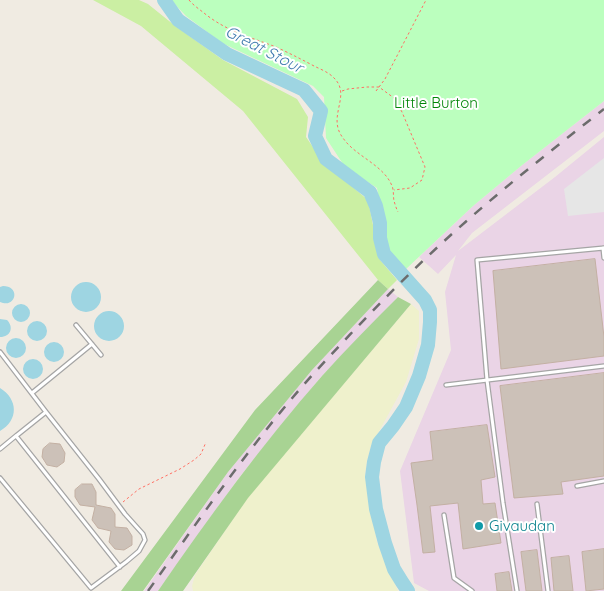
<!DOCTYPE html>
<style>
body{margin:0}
canvas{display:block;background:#f0ebe2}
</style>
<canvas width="604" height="591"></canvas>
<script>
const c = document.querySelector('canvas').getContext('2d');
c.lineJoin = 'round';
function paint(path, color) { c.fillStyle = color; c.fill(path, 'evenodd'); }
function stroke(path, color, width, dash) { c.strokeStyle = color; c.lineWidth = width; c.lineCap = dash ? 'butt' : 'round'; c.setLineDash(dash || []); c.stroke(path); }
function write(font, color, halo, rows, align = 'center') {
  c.font = font + ' Quicksand,sans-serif'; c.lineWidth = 4; c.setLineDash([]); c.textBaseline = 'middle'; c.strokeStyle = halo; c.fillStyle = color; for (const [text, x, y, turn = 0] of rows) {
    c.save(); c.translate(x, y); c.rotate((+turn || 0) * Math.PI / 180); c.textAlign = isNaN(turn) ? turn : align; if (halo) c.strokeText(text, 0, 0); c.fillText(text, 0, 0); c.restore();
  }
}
paint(new Path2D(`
 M604,101V131L472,233L458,251L555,177L604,137V591H429L414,583L400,471L451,350L445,292L456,255L438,274L419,257L473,206L521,166Z
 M388,289L398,297L321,377L285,420L238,479L158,591H144L228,472L312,370Z`), '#ead4e6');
paint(new Path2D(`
 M411,304L419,311V339L406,382L371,446L367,461L365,475L377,542L398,591H193L192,586L195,575L248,497Z`), '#eff1cc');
paint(new Path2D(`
 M93,0H139L148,4L174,25L223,60L297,99L308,117L306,137L324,163L368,200L380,260L397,280L388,289L378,280L243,111L141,26Z`), '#cbefa3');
paint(new Path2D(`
 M378,280L388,289L312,370L228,472L143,591H121L255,410Z
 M398,297L411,304L248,498L183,591H158C209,517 262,444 322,376C346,349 372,323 398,297Z`), '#a8d393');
paint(new Path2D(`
 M171,0H604V101L521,166L473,206L406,269L390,253L384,229L377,188L345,167L326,138L324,97L313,86L222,43L186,16Z`), '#bbffbe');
paint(new Path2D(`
 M604,158V212L568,216L564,189Z`), '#e6e6e6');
paint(new Path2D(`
 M71 297a15 15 0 1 1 30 0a15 15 0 1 1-30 0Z
 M3,286C21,286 16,309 0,302V287Z
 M12 313a9 9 0 1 1 18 0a9 9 0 1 1-18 0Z
 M94 326a15 15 0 1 1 30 0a15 15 0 1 1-30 0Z
 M0,319L7,320C14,327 11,337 0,337Z
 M27 331a10 10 0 1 1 20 0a10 10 0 1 1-20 0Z
 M6 348a10 10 0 1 1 20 0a10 10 0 1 1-20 0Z
 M44 352a10 10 0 1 1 20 0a10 10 0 1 1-20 0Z
 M23 369a10 10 0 1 1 20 0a10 10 0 1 1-20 0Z
 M0,388C18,399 19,420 0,431Z`), '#9ed5e2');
stroke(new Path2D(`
 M164,0L178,20L227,54L304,90L321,111L315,136L326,159L370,192L376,206L380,223V238L384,254L425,300L430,310V322L428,345L419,376L406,407L393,426L379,443L374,462L372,477L376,509L385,543L394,569L402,582L408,591`), '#9ed5e2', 14);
const building = new Path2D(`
 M595,259L604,337V356L501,369L493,271Z
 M604,373V476L561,482L563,494L514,498L500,386Z
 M487,425L495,477L481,480L483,504L495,503L501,543L463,549L458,503L430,506L435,552L423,553L417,505L411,463L433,460L430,432Z
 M50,443L60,444L65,453L64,462L57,467L47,465L42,457L43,449Z
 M82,484H92L96,492V505L111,508L115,514V527L127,528L132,536V545L124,550L115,549L109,542L111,531L98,528L92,520L95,507L80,505L75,497V490Z
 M604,549V589L586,591L582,552Z
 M537,550L542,591H526L521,552Z
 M569,556L573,591H554L551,558Z
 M509,572L512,591H497L495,574Z`);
paint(building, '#ccc1b8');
stroke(building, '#c3b0a3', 1);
const service = new Path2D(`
 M603,248L604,258
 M76,325L101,355
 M0,352L46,412L99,479L125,514L143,534L145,540L139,551L126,562L91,588L0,478
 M446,385L604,366
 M32,393L92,344
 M46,412L16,436L120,567
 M0,449L17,435
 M577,486L604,481
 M537,504L548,591
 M444,515L454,578L472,591
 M517,591L503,503L487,380L477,260L604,248`);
stroke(service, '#a5a5a5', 5.5);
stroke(new Path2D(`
 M189,0C193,5 199,9 204,13C226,31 250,37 276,47C289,53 301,59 314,66C320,69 328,72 333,77C353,95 326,116 343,138C355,156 384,165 392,186C394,190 393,196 394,201C395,204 396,208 398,212
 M342,91L348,89L367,87H379L394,98L402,112L425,167L422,180L410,188L394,190
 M376,91L385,79L426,0
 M123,502L139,489L180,469L194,460L201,454L206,442`), '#ff7064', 1, [2.5, 2.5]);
stroke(service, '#fff', 3);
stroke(new Path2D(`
 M148,591C202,516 254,439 316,371C352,332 389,293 427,257C483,204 544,156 604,109`), '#6c6c6c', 2.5, [10, 10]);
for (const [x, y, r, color] of [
 [479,526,5,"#0f9aa8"]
]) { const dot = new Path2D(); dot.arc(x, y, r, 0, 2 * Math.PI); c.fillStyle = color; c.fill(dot); stroke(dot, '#fff', 2); }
write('15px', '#018608', '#fff', [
 ["Little Burton",436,103]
]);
write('15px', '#0d838f', '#fff', [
 ["Givaudan",489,526]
], 'left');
write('italic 16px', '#3f7aae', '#fff', [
 ["Great Stour",264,50,27]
]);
</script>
